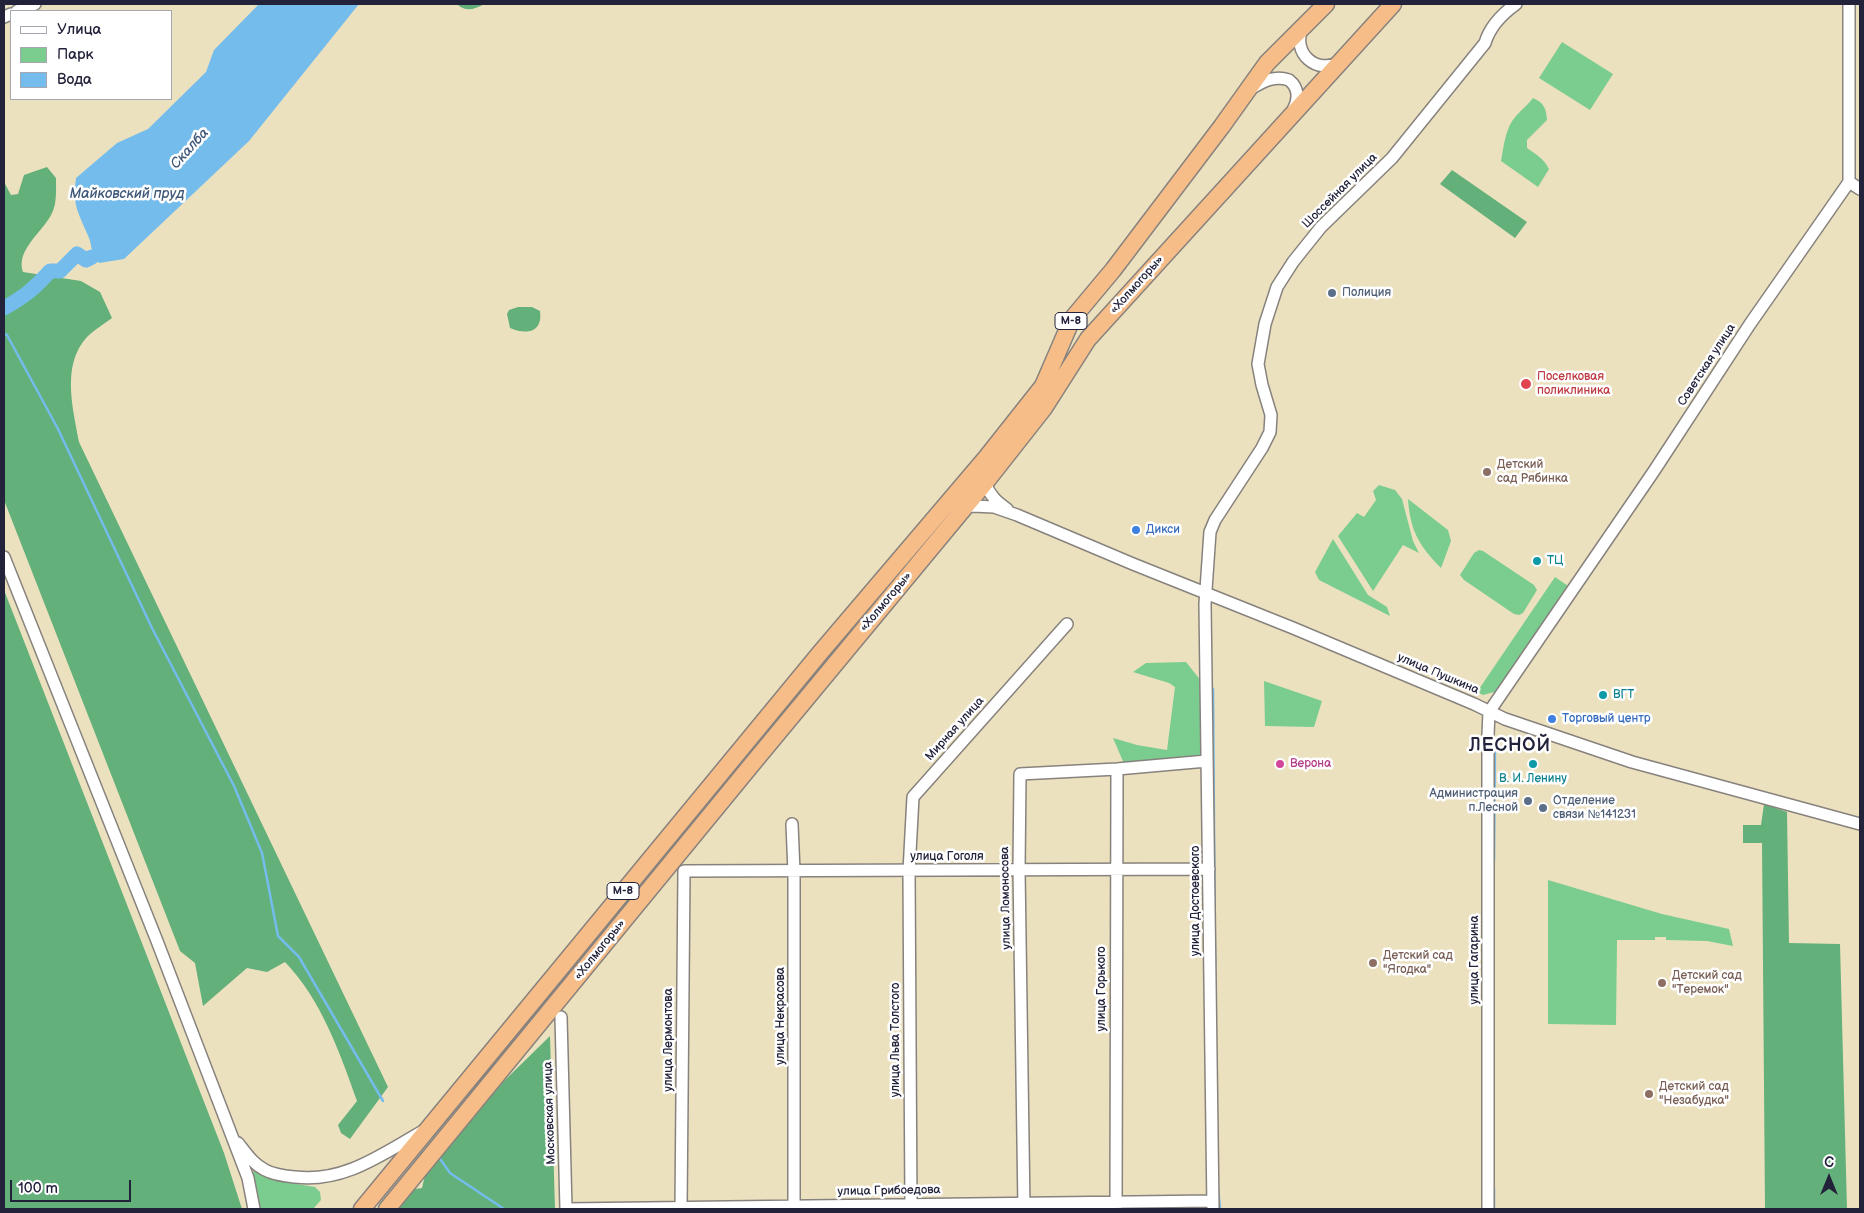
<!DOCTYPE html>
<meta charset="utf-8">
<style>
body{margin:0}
#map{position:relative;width:1864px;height:1213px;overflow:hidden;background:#ece1bf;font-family:"Balsamiq Sans",sans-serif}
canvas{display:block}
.frame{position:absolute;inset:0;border:5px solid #22223b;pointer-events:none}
.legend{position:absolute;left:10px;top:10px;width:162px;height:90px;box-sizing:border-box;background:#fff;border:1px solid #a7a7b1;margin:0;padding:6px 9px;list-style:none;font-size:15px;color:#22223b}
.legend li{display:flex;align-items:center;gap:10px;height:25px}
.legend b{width:25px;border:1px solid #a7a7b1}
.north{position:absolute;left:1804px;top:1153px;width:50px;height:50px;-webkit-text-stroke:4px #fff;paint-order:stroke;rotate:0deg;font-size:14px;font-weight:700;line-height:20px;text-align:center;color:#22223b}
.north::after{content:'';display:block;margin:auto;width:18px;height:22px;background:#22223b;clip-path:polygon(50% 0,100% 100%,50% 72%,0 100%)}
.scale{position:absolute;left:10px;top:1180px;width:121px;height:22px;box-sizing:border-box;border:2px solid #22223b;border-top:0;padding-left:6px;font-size:15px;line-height:18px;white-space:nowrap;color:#22223b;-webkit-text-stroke:4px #fff;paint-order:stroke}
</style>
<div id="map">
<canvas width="1864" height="1213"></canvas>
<div class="frame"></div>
<ul class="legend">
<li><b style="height:6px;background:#fff"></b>Улица</li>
<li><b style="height:14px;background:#7acd8f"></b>Парк</li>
<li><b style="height:14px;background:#74bcec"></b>Вода</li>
</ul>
<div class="north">С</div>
<div class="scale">100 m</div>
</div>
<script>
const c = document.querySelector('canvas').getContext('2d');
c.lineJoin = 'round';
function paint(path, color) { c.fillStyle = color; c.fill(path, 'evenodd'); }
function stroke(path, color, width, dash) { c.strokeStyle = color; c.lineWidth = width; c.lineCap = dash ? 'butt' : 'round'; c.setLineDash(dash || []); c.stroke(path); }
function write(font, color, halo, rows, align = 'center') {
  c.font = font + ' "Balsamiq Sans",sans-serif'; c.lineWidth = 5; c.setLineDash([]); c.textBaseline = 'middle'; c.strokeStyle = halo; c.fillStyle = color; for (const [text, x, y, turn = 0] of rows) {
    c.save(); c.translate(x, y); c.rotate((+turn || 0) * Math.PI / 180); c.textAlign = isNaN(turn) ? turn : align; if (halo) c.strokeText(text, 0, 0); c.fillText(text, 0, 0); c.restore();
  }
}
paint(new Path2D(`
 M1562,42L1613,74L1590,110L1539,78Z
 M1533,98C1544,103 1546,108 1547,120L1527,140V148C1536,154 1544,159 1549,169L1538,187L1501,161C1504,146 1505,128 1516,116C1522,109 1528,105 1533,98Z
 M1379,485L1395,490L1402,499L1413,541L1419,553L1403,545L1373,591L1338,536L1357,513L1364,517L1376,500L1373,491Z
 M1408,499L1448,530L1451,541L1441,568C1419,546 1410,530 1408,499Z
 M1333,539L1368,595L1387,607L1390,616L1319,580L1315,572Z
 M1479,550L1483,551L1534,585L1537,590L1523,613L1519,615L1514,614L1464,580L1460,575L1474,553Z
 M1555,577L1571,588L1498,691L1483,695L1477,692Z
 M1186,662L1202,682L1201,757L1125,766L1113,738L1137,745L1167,750L1175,687L1169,683L1133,672L1146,663Z
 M1264,681L1322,701L1314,727L1265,726Z
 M1548,880L1662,914L1729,929L1733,946L1707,941L1666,940V937H1655V940H1617L1616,1025L1548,1024Z
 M254,1170L266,1177L278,1181L315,1187L320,1192L321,1200L313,1209H258L252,1175Z`), '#7acd8f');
paint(new Path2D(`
 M457,4H484C474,10 465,12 457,4Z
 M47,167L56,178C56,188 57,204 52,213C44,231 15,250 23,272L81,281L100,292L112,318C104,324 94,330 87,337C61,365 73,409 79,442L388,1087L350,1139L341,1133L338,1125L357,1101C340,1053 321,999 285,962L267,972L247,968L203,1006L195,963L180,951L4,500V182L11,195L18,194L24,175Z
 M1452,170L1527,222L1515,238L1440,184Z
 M518,307H532L540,311C543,333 526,335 510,328L507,314L509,310Z
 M4,590L224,1153L242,1209H4Z
 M1764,804L1787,812L1789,943L1840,944L1847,1209H1765L1762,843H1743V825H1761Z
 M550,1036L555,1209H392L408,1190L422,1188L426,1171L505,1080Z`), '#63b07a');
paint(new Path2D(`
 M259,4H359L249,141L124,259L99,263C90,254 93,249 89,238C79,213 72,207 76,178L117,143L148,129L206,72L214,50Z`), '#74bcec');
stroke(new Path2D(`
 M4,334L7,335L58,429L152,628L234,786L262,853L278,936L299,957L383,1101
 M1213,689L1215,965
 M1494,861L1495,745
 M438,1156L450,1173L504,1209
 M1218,1188L1220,1209
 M1494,1188V1209`), '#74bcec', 2.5);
stroke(new Path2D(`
 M4,308C24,297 35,288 50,271H60L77,254L86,260L92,257`), '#74bcec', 15);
const minor = new Path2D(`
 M17,11L35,4
 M4,17L11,14
 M1302,28C1292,53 1316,75 1340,62
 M1252,88C1264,81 1275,75 1289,80C1299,88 1299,99 1293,110
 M1849,182L1860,189
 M985,483C990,496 997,502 1007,509
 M964,508L973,506L994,507L1017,515L1133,564L1293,628L1474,704L1505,719L1632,762L1860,824
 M4,557L157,941L248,1178L254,1209
 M1489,712L1654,471L1750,324L1849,182V4
 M792,824L794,872V1209
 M561,1017L566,1209
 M238,1143C246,1153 253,1164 265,1170C274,1175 285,1176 295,1177C344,1183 382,1154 423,1131
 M566,1209L1213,1201
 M681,1209L684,871L1209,869
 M911,1209L909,871L913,797L1067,624
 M1024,1209L1019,870L1020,774L1117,769L1207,761
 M1116,1209L1117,769
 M1213,1209L1205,604L1210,532L1215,520L1262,448L1270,432L1271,415L1262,385L1258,364L1265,324L1277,287L1293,262L1321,227L1392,158L1485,43C1490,26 1502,14 1516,4
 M1488,1209V735L1489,712`);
const highway = new Path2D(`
 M362,1209L820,653L986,458L1043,386L1072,319L1113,270L1222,126L1267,63L1326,4
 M387,1209L753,763L985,483L1044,408L1088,339L1393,4`);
stroke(minor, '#87827d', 14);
stroke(highway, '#87827d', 19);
stroke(minor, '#fff', 11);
stroke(highway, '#f7bd88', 16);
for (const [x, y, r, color] of [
 [1332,293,5,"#5c6f8a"],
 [1526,384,6,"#e0444e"],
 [1487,472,5,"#8d6e63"],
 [1136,530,5,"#3f7fe0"],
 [1537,561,5,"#0f9aa8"],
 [1603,695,5,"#0f9aa8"],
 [1552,719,5,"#3f7fe0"],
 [1280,764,5,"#d1479c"],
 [1533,764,5,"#0f9aa8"],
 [1528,801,5,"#5c6f8a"],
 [1543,808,5,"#5c6f8a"],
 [1373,963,5,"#8d6e63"],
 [1662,983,5,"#8d6e63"],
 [1649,1094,5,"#8d6e63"]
]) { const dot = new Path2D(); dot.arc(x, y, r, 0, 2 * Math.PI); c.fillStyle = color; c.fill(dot); stroke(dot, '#fff', 2); }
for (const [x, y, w] of [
 [1071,321,32],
 [623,891,32]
]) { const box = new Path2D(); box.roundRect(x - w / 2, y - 8.5, w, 17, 4); c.fillStyle = '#fff'; c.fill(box); stroke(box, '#22223b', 1); }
write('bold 11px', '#22223b', null, [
 ["М-8",1071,321],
 ["М-8",623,891]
]);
write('12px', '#22223b', '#fff', [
 ["Шоссейная улица",1340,191,-45],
 ["«Холмогоры»",1137,285,-48],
 ["Советская улица",1707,365,-57],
 ["«Холмогоры»",886,602,-50],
 ["улица Пушкина",1438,674,23],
 ["Мирная улица",955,729,-48],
 ["улица Гоголя",947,857],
 ["улица Ломоносова",1006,898,-91],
 ["улица Достоевского",1196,901,-90],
 ["«Холмогоры»",600,950,-51],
 ["улица Гагарина",1475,960,-90],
 ["улица Горького",1102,989,-90],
 ["улица Некрасова",781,1016,-90],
 ["улица Лермонтова",669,1040,-90],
 ["улица Льва Толстого",896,1040,-90],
 ["Московская улица",550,1113,-92],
 ["улица Грибоедова",889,1191,-1]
]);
write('12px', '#4e5e75', '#fff', [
 ["Полиция",1342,293],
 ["Администрация",1518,794,"right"],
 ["п.Лесной",1518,808,"right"],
 ["Отделение",1553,801],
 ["связи №141231",1553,815]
], 'left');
write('12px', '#be3a42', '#fff', [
 ["Поселковая",1537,377],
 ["поликлиника",1537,391]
], 'left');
write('12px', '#785e54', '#fff', [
 ["Детский",1497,465],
 ["сад Рябинка",1497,479],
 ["Детский сад",1383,956],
 ["\"Ягодка\"",1383,970],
 ["Детский сад",1672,976],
 ["\"Теремок\"",1672,990],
 ["Детский сад",1659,1087],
 ["\"Незабудка\"",1659,1101]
], 'left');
write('12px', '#366cbe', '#fff', [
 ["Дикси",1146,530],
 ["Торговый центр",1562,719]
], 'left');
write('12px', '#0d838f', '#fff', [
 ["ТЦ",1547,561],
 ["ВГТ",1613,695],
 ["В. И. Ленину",1533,779,"center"]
], 'left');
write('12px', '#b23c85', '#fff', [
 ["Верона",1290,764]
], 'left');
write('italic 14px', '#3f5879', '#fff', [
 ["Скалба",190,149,-48],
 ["Майковский пруд",127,194]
]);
c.letterSpacing = '1px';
write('bold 18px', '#22223b', '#fff', [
 ["ЛЕСНОЙ",1510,746]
]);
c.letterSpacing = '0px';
</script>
